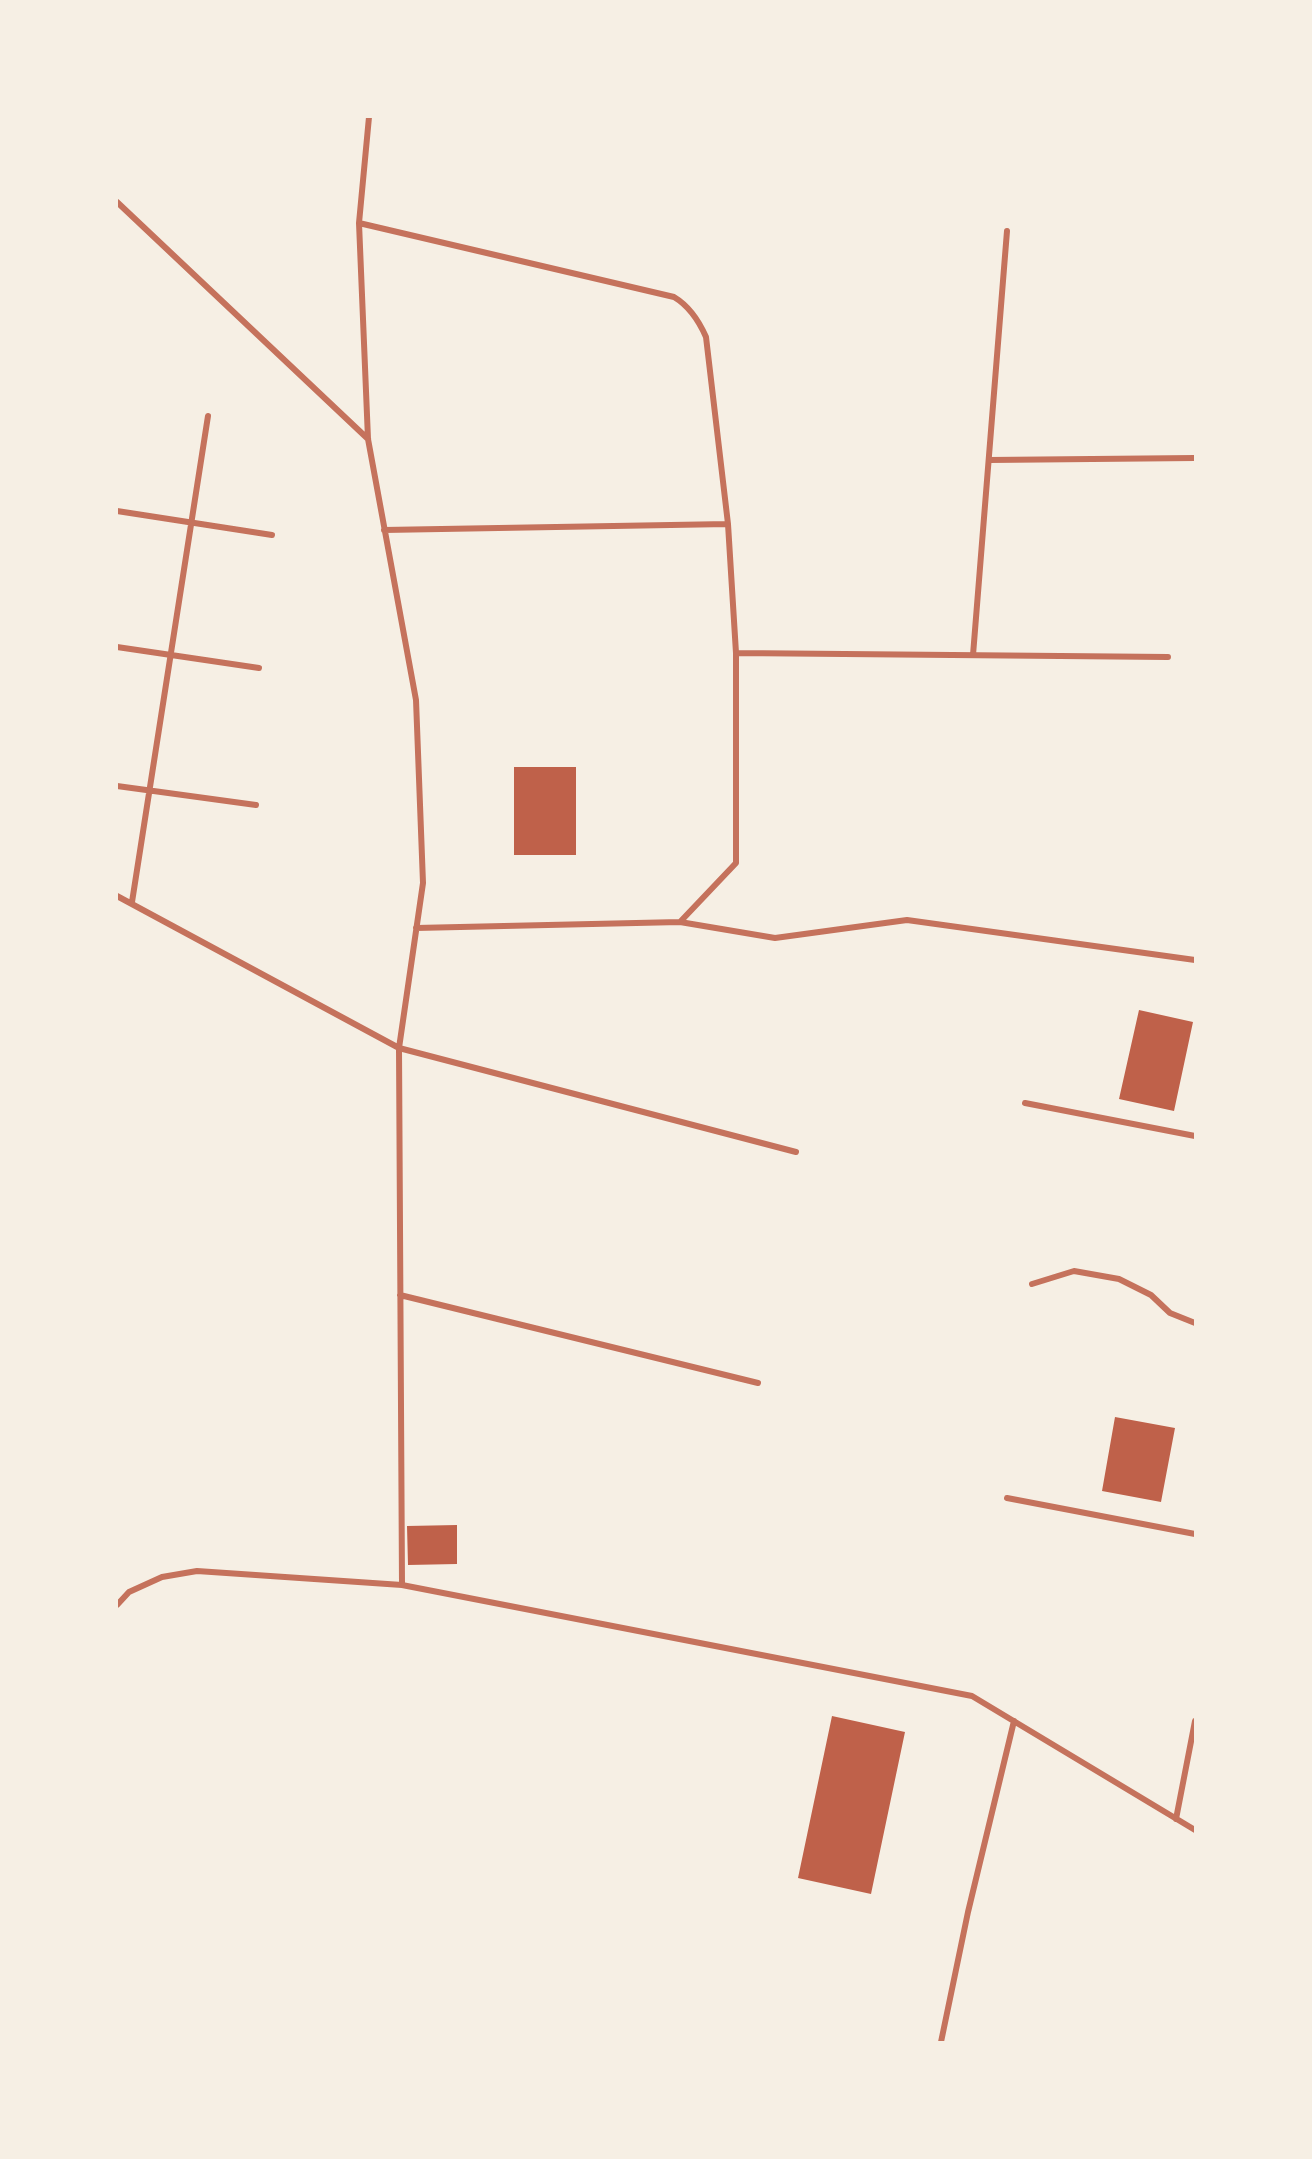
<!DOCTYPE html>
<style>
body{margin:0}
#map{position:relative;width:1312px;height:2159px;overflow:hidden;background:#f6efe4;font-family:Helvetica,sans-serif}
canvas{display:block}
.frame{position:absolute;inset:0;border:118px solid #f6efe4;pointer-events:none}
</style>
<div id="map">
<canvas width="1312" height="2159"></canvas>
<div class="frame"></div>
</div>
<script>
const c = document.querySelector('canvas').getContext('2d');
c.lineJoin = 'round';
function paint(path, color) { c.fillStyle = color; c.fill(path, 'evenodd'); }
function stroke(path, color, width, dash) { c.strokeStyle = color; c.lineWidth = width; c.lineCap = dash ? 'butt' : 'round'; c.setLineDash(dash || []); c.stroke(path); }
paint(new Path2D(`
 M514,767H576V855H514Z
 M1139,1010L1193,1022L1174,1111L1119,1099Z
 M1115,1417L1175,1428L1161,1502L1102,1491Z
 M457,1525V1564L408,1565L407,1526Z
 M832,1716L905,1732L871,1894L798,1878Z`), '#bf614a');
stroke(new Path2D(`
 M369,117L359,223L368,439L416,700L423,883L399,1048L402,1585
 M117,202L368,439
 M359,223L674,297C689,306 699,321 706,337L728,524L736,653V863L680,922L416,928
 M989,460L1195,458
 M117,511L272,535
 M384,530L728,524
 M117,647L259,668
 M736,653L1168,657
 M973,655L1007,231
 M117,786L256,805
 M117,896L399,1048L796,1152
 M132,902L208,416
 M680,922L775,938L907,920L1195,960
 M1025,1103L1195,1136
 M1032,1284L1074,1271L1119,1279L1151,1295L1170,1313L1195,1323
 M400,1295L758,1383
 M1007,1498L1195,1534
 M117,1605L129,1592L162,1577L197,1571L402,1585L972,1696L1195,1830
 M1176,1819L1195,1721
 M941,2042L968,1912L1014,1721`), '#c5725c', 6);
</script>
